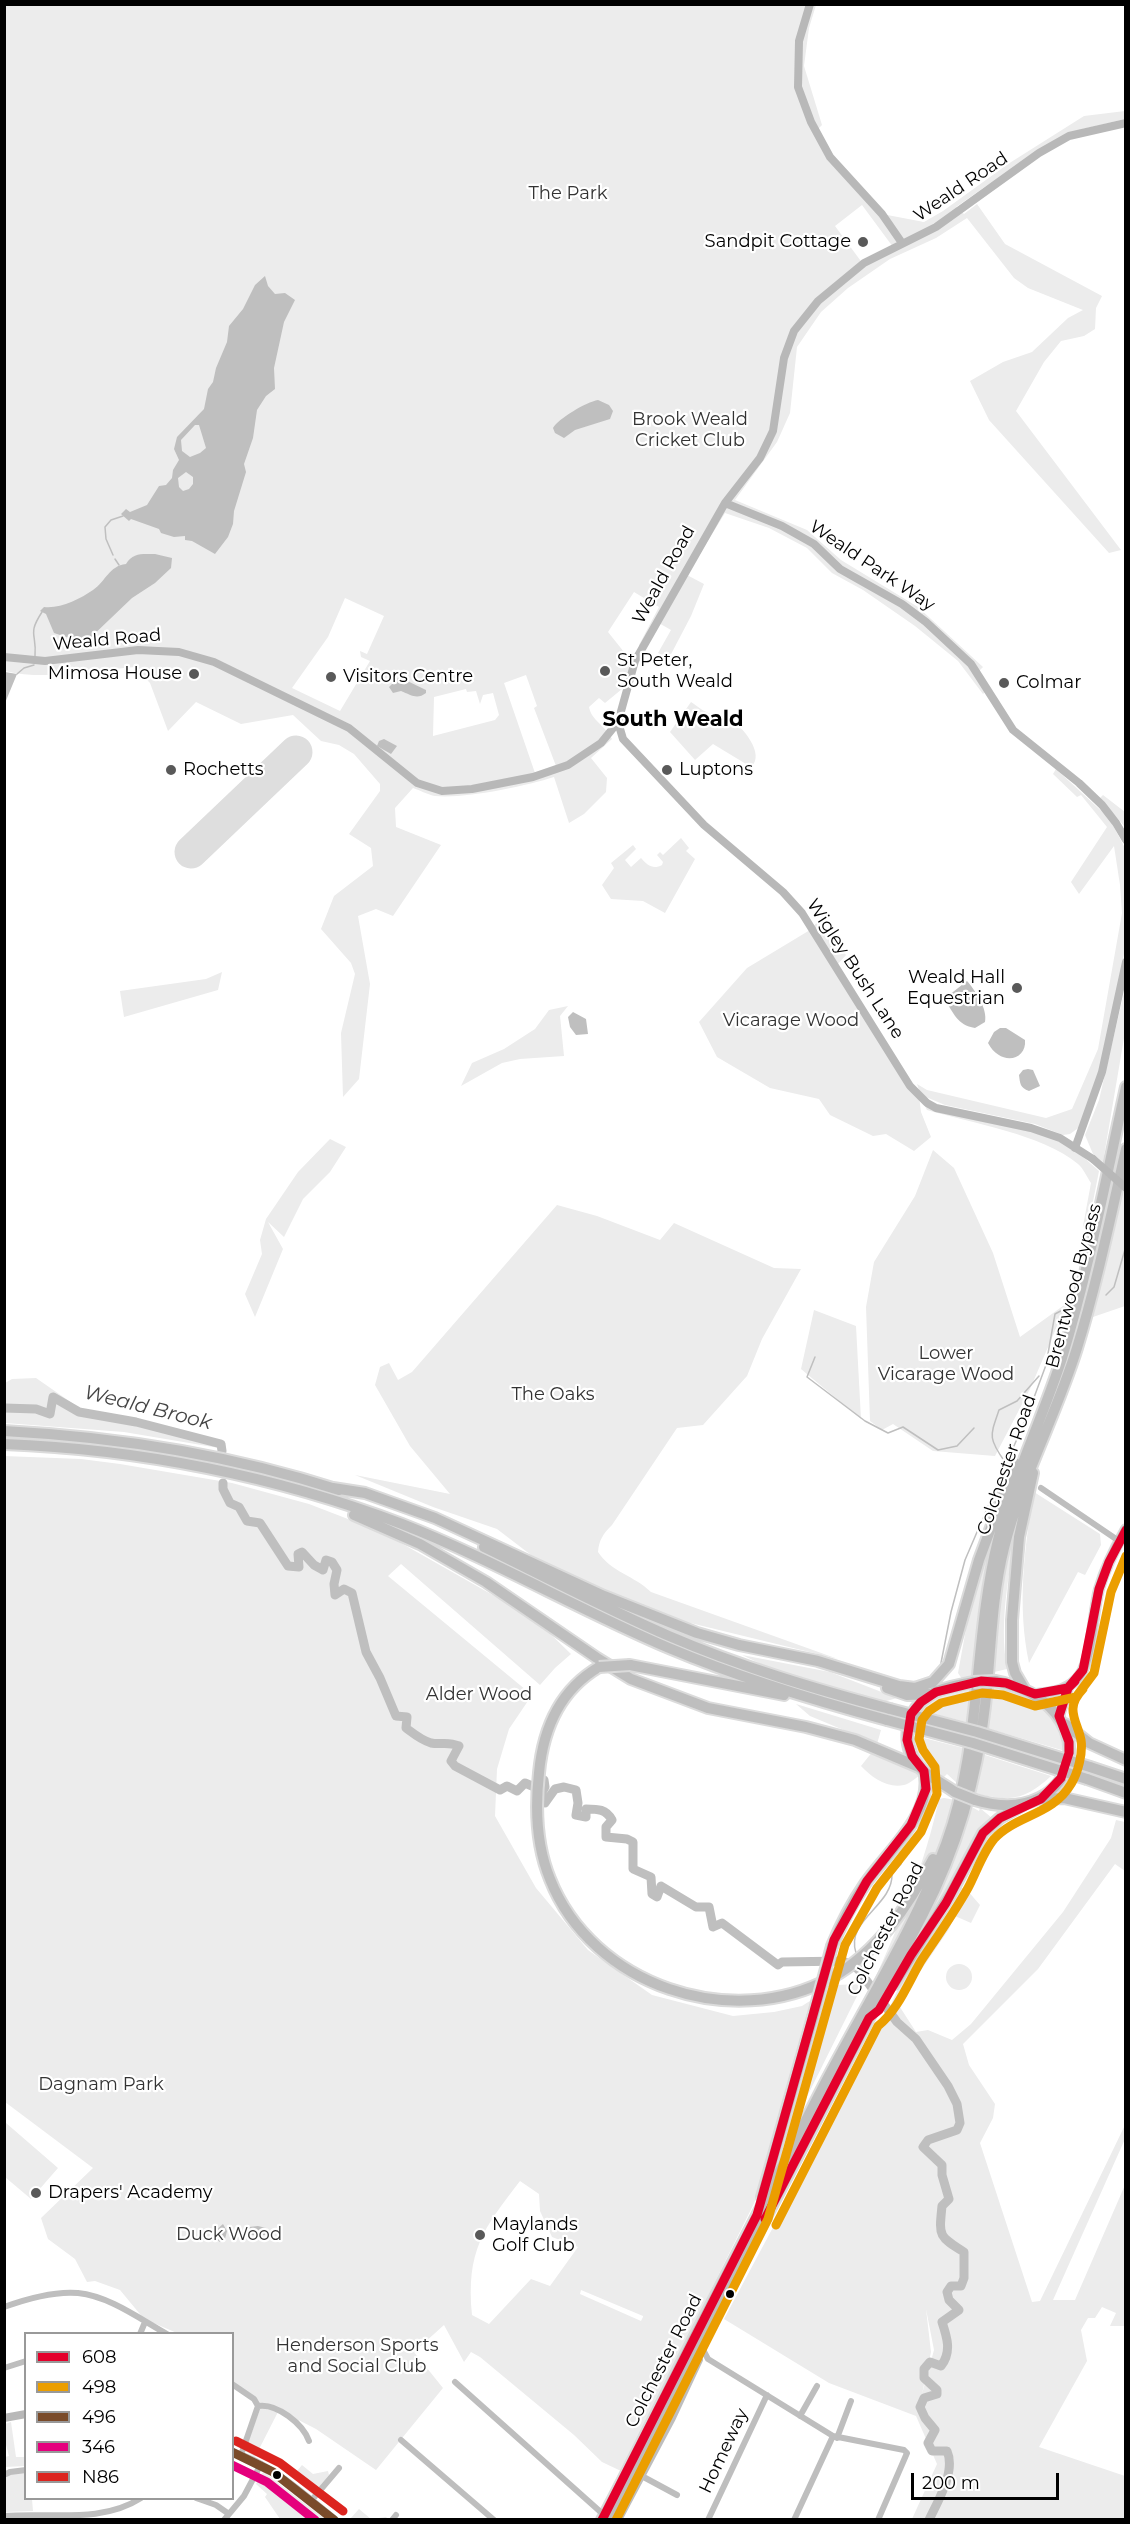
<!DOCTYPE html>
<style>
body{margin:0}
#map{position:relative;width:1130px;height:2524px;overflow:hidden;background:#fff;font-family:Montserrat,sans-serif}
canvas{display:block}
.frame{position:absolute;inset:0;border:6px solid #000;pointer-events:none}
.legend{position:absolute;left:24px;top:2332px;width:210px;height:168px;box-sizing:border-box;background:#fff;border:2px solid #999;margin:0;padding:8px 10px;list-style:none;font-size:18px;color:#000}
.legend li{display:flex;align-items:center;gap:12px;height:30px}
.legend b{width:30px;border:2px solid #999}
.scale{position:absolute;left:911px;top:2473px;width:148px;height:27px;box-sizing:border-box;border:3px solid #000;border-top:0;padding-left:8px;font-size:18px;line-height:21px;white-space:nowrap;color:#000;-webkit-text-stroke:4px #fff;paint-order:stroke}
</style>
<div id="map">
<canvas width="1130" height="2524"></canvas>
<div class="frame"></div>
<ul class="legend">
<li><b style="height:8px;background:#e4002b"></b>608</li>
<li><b style="height:8px;background:#eb9e00"></b>498</li>
<li><b style="height:8px;background:#7a4b2a"></b>496</li>
<li><b style="height:8px;background:#e5007d"></b>346</li>
<li><b style="height:8px;background:#dc241f"></b>N86</li>
</ul>
<div class="scale">200 m</div>
</div>
<script>
const c = document.querySelector('canvas').getContext('2d');
c.lineJoin = 'round';
function paint(path, color) { c.fillStyle = color; c.fill(path, 'evenodd'); }
function stroke(path, color, width, dash) { c.strokeStyle = color; c.lineWidth = width; c.lineCap = dash ? 'butt' : 'round'; c.setLineDash(dash || []); c.stroke(path); }
function write(font, color, halo, rows, align = 'center') {
  c.font = font + ' Montserrat,sans-serif'; c.lineWidth = 4.5; c.setLineDash([]); c.textBaseline = 'middle'; c.strokeStyle = halo; c.fillStyle = color; for (const [text, x, y, turn = 0] of rows) {
    c.save(); c.translate(x, y); c.rotate((+turn || 0) * Math.PI / 180); c.textAlign = isNaN(turn) ? turn : align; if (halo) c.strokeText(text, 0, 0); c.fillText(text, 0, 0); c.restore();
  }
}
paint(new Path2D(`
 M4,5H816L809,28L804,66L822,125L816,131L830,157L882,214L924,222L943,211L1008,164L1084,116L1125,111V119L1083,129L986,186L956,207L964,214L977,204L1005,244L1102,296L1096,308L1095,329L1084,336L1061,341L1044,362L1016,411L1121,550L1109,553L989,420L970,381L1003,362L1032,352L1068,318L1083,310L1028,288L1014,278L967,218L936,238L890,259L848,288L821,312L797,347L790,413L777,442L735,500L807,530L841,560L918,607L983,667L978,672L988,689L983,694L958,661L915,626L863,590L832,573L807,548L769,528L725,513L687,575L704,584L691,616L669,658L658,653L671,630L657,622L641,650L639,645L659,607L634,592L608,632L632,662L622,689L605,703L599,698L589,707C591,720 606,726 612,739L591,758L607,778L606,792L584,814L569,823L554,777C526,786 465,799 435,796C428,795 420,790 413,788L395,808L396,827L441,845L393,916L376,909L358,916L370,984L359,1079L343,1097L341,1033L355,974L351,963L321,929L334,896L373,866L371,848L349,834L380,791V784L354,754L339,745L321,741L293,715L241,724L196,702L168,731L150,683L135,667C93,670 46,681 5,671ZM862,205L893,247L863,264L835,226ZM345,598L384,616L367,654L360,651L361,657L370,661L340,711L292,688L328,637ZM526,675L537,706L534,708L556,766L535,773L504,683ZM466,689L467,692L476,691L480,704L483,695L493,693L499,715L495,720L433,736L434,697Z
 M691,702C697,706 704,712 711,714C716,716 724,716 729,718C742,726 766,754 751,767L713,744L695,760L670,732Z
 M1056,769L1109,818L1125,848V949L1102,1063L1081,1126L1070,1134L1063,1135L1035,1124L945,1105L926,1097L919,1090L917,1084L927,1090L1046,1118L1072,1109L1098,1049L1122,913L1120,885L1114,846L1079,894L1071,882L1107,827L1081,795L1077,797L1053,774Z
 M1103,795L1125,812V827L1100,798Z
 M681,838L689,848L686,851L695,859L665,913L643,901L611,899L602,885L614,868L611,863L633,845L636,849L625,860L631,867L641,858C647,865 653,870 662,865L663,862L657,855L660,852L663,855Z
 M820,919L846,955L837,965L919,1096L921,1112L931,1137L914,1151L886,1134L873,1136L830,1115L819,1099L770,1088L717,1057L699,1022L747,968L810,930Z
 M222,972L218,990L124,1017L120,991L206,979Z
 M1125,988V1032L1103,1162L1093,1154L1085,1135L1099,1100Z
 M568,1006L560,1016L564,1056L520,1059L502,1063L461,1086L472,1063L504,1049L535,1029L549,1010Z
 M924,1104C965,1114 1027,1124 1062,1143C1076,1150 1088,1161 1099,1171L1087,1232L1083,1226L1091,1183C1087,1177 1083,1168 1078,1164C1042,1134 971,1123 927,1110Z
 M330,1139L346,1147L330,1172L303,1199L284,1237L268,1222L283,1249L255,1317L245,1294L262,1254L260,1240L266,1219L298,1172Z
 M933,1150L954,1168L993,1253L1020,1337L1067,1303L1030,1389L995,1456L933,1451L893,1424L882,1430L870,1421L866,1307L874,1262L915,1196Z
 M1123,1191L1126,1194L1125,1306L1090,1318Z
 M557,1205L597,1216L660,1240L674,1223L774,1268L801,1269L762,1339L747,1376L703,1425L677,1428L612,1525C603,1534 599,1540 598,1552C611,1572 635,1576 651,1592L838,1659L674,1619L564,1573L531,1555L497,1529L433,1507L355,1475L450,1494L410,1446L375,1385L380,1367L389,1363L398,1380L412,1372Z
 M814,1310L856,1326L861,1419L801,1369Z
 M36,1378L85,1412L147,1423L211,1440L219,1448L124,1432L5,1423V1383L12,1379Z
 M4,1456L81,1459L120,1464L232,1483L309,1504L400,1539L401,1543L535,1619L571,1654L555,1668L540,1685L401,1564L388,1576L532,1695L509,1729L497,1769L495,1816L536,1888L588,1950L652,1995L733,2016L774,2012L802,2006L835,1985L863,1984L621,2471L602,2462L574,2435L480,2357L471,2352L464,2362L444,2325L414,2352L443,2388L376,2470L316,2429L279,2410L255,2457L245,2451L261,2406L233,2381L232,2334L177,2333L144,2319L120,2290L95,2281L87,2282L75,2259L48,2239L41,2218L93,2168L5,2102ZM520,2181L539,2194L540,2211L552,2237L578,2247L550,2286L531,2279L489,2324L472,2315C466,2251 483,2229 520,2181ZM581,2290L643,2316V2317L641,2321L580,2294Z
 M1034,1492L1100,1534L1101,1545L1085,1575L1078,1572L1029,1663C1017,1607 1024,1548 1034,1492Z
 M1019,1515C1011,1565 998,1619 1007,1669L990,1673L1005,1554Z
 M991,1534L994,1536C983,1582 978,1627 977,1674L962,1679L958,1673L972,1596Z
 M742,1655L830,1672L897,1698L883,1702L782,1674Z
 M994,1686C1033,1694 1060,1710 1065,1751L986,1728L990,1687Z
 M974,1688L970,1723L919,1710L938,1697Z
 M796,1704L881,1730L877,1744L810,1716Z
 M912,1735L967,1749L958,1784L947,1774L944,1777C927,1767 911,1757 912,1735Z
 M873,1751L920,1775C916,1778 909,1784 904,1785C888,1789 871,1777 861,1766Z
 M982,1754L1051,1776C1023,1802 1009,1801 973,1793Z
 M944,1798L956,1800L933,1869L875,1984L873,1983C900,1923 925,1864 939,1799Z
 M970,1806L979,1811L980,1808L992,1818L982,1827L950,1890L910,1953L907,1951Z
 M1116,1820L1125,1822V1871L1115,1864L1038,1969L963,2044L969,2065L995,2104L993,2118L980,2143L1032,2302L1040,2301L1125,2125V2139L1053,2300H1075L1125,2185V2326H1110L1116,2313L1102,2307L1095,2318H1088L1081,2330L1087,2361L1039,2447L1125,2476V2519H912L937,2464L916,2416L829,2383L724,2319L886,2016L901,1982L960,1887L967,1890L980,1905L971,1923L955,1916L949,1929L898,2004L916,2032L928,2030L952,2040L971,2024L1063,1912L1111,1838ZM926,2309L934,2350L922,2394L931,2352Z
 M946 1977a13 13 0 1 1 26 0a13 13 0 1 1-26 0Z
 M6,2123L58,2168L31,2199L5,2177Z
 M11,2422L16,2457H24L25,2466L5,2467V2457L9,2456L5,2441V2424Z
 M302,2465L313,2474L328,2471L329,2475L313,2495L292,2477Z
 M25,2472L26,2498L32,2499L33,2511L5,2512V2479L10,2474Z
 M264,2472L325,2519H280L265,2497L267,2494L256,2484L262,2473Z
 M359,2509L371,2519L386,2517L388,2519H350Z`), '#ececec');
paint(new Path2D(`
 M265,276L268,286L275,294L285,293L295,300L284,322L274,368L275,389L266,396L257,410L253,438L244,464L246,472L234,511L233,524L228,537L215,554L192,541L185,540V536L174,537L161,533L159,529L131,519L129,521L121,514L126,509L130,512L147,505L159,486L166,485L172,478L173,470L179,460L174,449L177,437L204,409L208,389L213,382L216,368L227,342L229,326L243,309L255,285ZM195,425H199L206,448L200,453L190,457L182,451L181,440ZM186,472L193,477V484L189,489L183,491L179,487L178,478Z
 M598,400L609,405L613,411L610,419L575,430L564,438L555,433L553,428C558,419 586,402 598,400Z
 M155,554L172,558L171,568L155,583L132,598L87,641L72,639L54,633L46,614L40,611L44,607C60,609 80,599 93,590C106,581 109,566 126,564C133,552 143,554 155,554Z
 M5,672L17,674L5,703L4,672Z
 M399,677L426,690V693C417,700 411,695 401,691L393,693L389,687Z
 M384,739L397,746L391,754L377,746L379,741Z
 M967,981C975,990 988,1009 985,1022L975,1028C957,1025 954,1013 944,999Z
 M573,1012L586,1019L588,1034L576,1035L570,1027L568,1017Z
 M1000,1028H1006L1025,1040C1027,1060 1001,1067 988,1043L994,1032Z
 M1028,1069L1033,1070L1040,1086L1029,1091C1020,1088 1020,1083 1019,1075L1023,1070Z
 M223,2224L227,2231L225,2239L220,2242L216,2239L215,2231Z
 M258,2226L266,2228L268,2231L265,2235H248L246,2231L249,2227Z`), '#bfbfbf');
stroke(new Path2D(`
 M113,555L106,539L105,527L111,520L123,516
 M115,559L119,565
 M35,656C37,633 27,635 42,612
 M17,674L24,668L34,665
 M1106,1295L1114,1287L1126,1246
 M815,1357L807,1377L865,1421L888,1433L903,1427L938,1450L957,1446L974,1428
 M1005,1462C988,1438 990,1436 999,1410L1017,1401L1039,1376
 M940,1668L951,1612L965,1560L1029,1411L1046,1365L1055,1314L1068,1307
 M856,1953C845,1920 893,1906 892,1874L901,1864L909,1844
 M860,1963L863,1970L861,1974`), '#bfbfbf', 1.5);
stroke(new Path2D(`
 M4,1408L36,1409L50,1414L53,1397L79,1412L136,1422L221,1444L222,1451
 M223,1483V1489L230,1503L239,1507L247,1521L260,1523L288,1566L299,1567L298,1554L302,1552L314,1565L323,1570L326,1560L332,1562L337,1570L334,1584L335,1595L344,1589L352,1593L366,1652L380,1678L396,1716L407,1717L406,1728C414,1734 421,1740 431,1743C442,1745 447,1741 459,1746L451,1761L455,1766L500,1790L507,1786L517,1791L525,1783L532,1786L544,1780L545,1787L539,1797L545,1803L555,1789L564,1787L576,1790L578,1803L576,1815L586,1817V1809C598,1809 606,1809 612,1820L606,1827V1837L627,1839L633,1842V1869L651,1877L652,1894L657,1897L661,1886L696,1907H709L713,1927L722,1923L778,1965L782,1962L843,1961L858,1969L897,2022L916,2039L948,2086L957,2104L960,2123L957,2130L928,2140L923,2147L942,2165V2175L949,2199L942,2206C939,2236 938,2236 964,2252V2278L961,2286H951L947,2292L949,2300L959,2310L942,2322C947,2337 952,2352 941,2366L930,2362L924,2369V2378L937,2390V2394L924,2398L920,2407L925,2418L935,2430L928,2443L932,2451H947C956,2471 938,2501 929,2520`), '#bfbfbf', 9);
stroke(new Path2D(`
 M191,852L296,752`), '#dedede', 33);
const primary = new Path2D(`
 M1035,1694C1052,1692 1069,1691 1080,1675C1092,1658 1093,1611 1099,1589C1105,1568 1115,1548 1126,1529
 M1059,1716L1068,1688`);
const highway = new Path2D(`
 M4,1431C118,1437 231,1455 339,1490
 M4,1444C139,1449 276,1476 402,1524C494,1560 579,1610 669,1648C740,1678 813,1700 887,1720
 M333,1488L365,1493L435,1518L604,1596L697,1633L739,1645L818,1661L899,1686L915,1688L933,1682L949,1664L979,1560L1015,1463
 M354,1515L420,1544L486,1582L597,1658L631,1679L708,1708L806,1727L855,1740L921,1768
 M484,1547C546,1577 606,1609 669,1636C741,1667 815,1689 890,1709
 M630,1665L784,1695
 M599,1667C560,1690 543,1729 539,1773C535,1809 536,1845 550,1879C592,1986 732,2032 831,1978C878,1952 909,1905 933,1859
 M887,1688L907,1695L930,1694
 M1025,1690L1015,1673L1012,1662V1620L1019,1537L1033,1473
 M1065,1724L1089,1743L1126,1760
 M1090,1767L1126,1779
 M1087,1779L1126,1793
 M955,1792C944,1784 929,1777 920,1768C899,1744 905,1709 933,1693C945,1687 960,1685 973,1682
 M1041,1799L1064,1798L1126,1812
 M975,1800C1082,1832 1110,1703 995,1681
 M832,1946C841,1924 852,1903 865,1884C886,1853 935,1813 924,1771
 M894,1984L950,1895L983,1833L1000,1818L1023,1805
 M762,2197L813,2017
 M602,2520C634,2460 663,2400 693,2340C735,2257 778,2175 820,2093C862,2011 914,1931 946,1844C982,1746 973,1641 998,1540C1013,1478 1042,1420 1062,1358C1089,1269 1106,1178 1126,1087
 M612,2520L700,2344L923,1914C957,1848 977,1780 985,1706C991,1654 991,1600 1004,1548C1021,1479 1056,1416 1077,1348C1097,1283 1111,1215 1126,1149`);
stroke(primary, '#dbdbdb', 12);
stroke(highway, '#dbdbdb', 14);
stroke(new Path2D(`
 M1041,1488L1119,1541
 M4,2307C26,2299 55,2291 78,2293C109,2296 140,2319 167,2334
 M140,2334L145,2322
 M701,2346L708,2359L833,2436L904,2450L907,2453L878,2520
 M4,2368L26,2361
 M455,2382L604,2515
 M232,2384L254,2399L258,2406L241,2455
 M258,2406C277,2403 303,2424 309,2441
 M800,2416L817,2386
 M837,2438L851,2401
 M401,2440L494,2520
 M638,2474L677,2495
 M4,2475L10,2472L26,2470
 M196,2498L216,2505L229,2514
 M311,2501L339,2468
 M4,2516C50,2512 101,2524 141,2498
 M224,2520L244,2496L261,2464
 M392,2520L396,2515
 M619,2520L673,2418L700,2360
 M708,2520L767,2395
 M794,2520L833,2436`), '#bebebe', 6);
stroke(new Path2D(`
 M810,4L799,41L798,87L811,122L830,157L882,214L902,243
 M725,503L782,526L814,544L840,569L902,604L926,622L971,664L1013,730L1079,783L1102,805L1116,823L1126,840
 M4,657L45,661L138,650L179,652L214,662L349,728L417,783L442,791L472,789L533,777L568,765L601,743L618,722L635,661L725,503L760,458L773,431L784,358L794,331L818,301L864,263L936,227L1039,153L1069,136L1126,123
 M618,722L623,739L704,825L783,892L802,913L910,1086L927,1103L936,1108L1031,1128L1060,1138L1093,1159
 M1075,1148L1102,1072L1126,962
 M4,2418L26,2414
 M232,2452C272,2465 302,2494 335,2520`), '#b8b8b8', 8);
stroke(primary, '#bebebe', 9);
stroke(highway, '#bebebe', 10);
const highwayBridge = new Path2D(`
 M599,1667L630,1665
 M973,1682L995,1681
 M890,1709L977,1732L1090,1767
 M887,1720L973,1743L1087,1779
 M955,1792L975,1800
 M813,2017L832,1946`);
stroke(highwayBridge, '#dbdbdb', 14, []);
stroke(new Path2D(`
 M1093,1159L1126,1188`), '#b8b8b8', 8);
stroke(highwayBridge, '#bebebe', 10);
stroke(new Path2D(`
 M765,2219L869,2018L879,2010L911,1955L946,1903L983,1833L1000,1818L1041,1799L1061,1778L1069,1753V1742L1059,1716L1068,1688L1075,1681
 M602,2520L757,2215L834,1940L867,1881L911,1825L926,1789L924,1771L912,1756L907,1740L911,1714L921,1702L936,1692L981,1681L1006,1683L1035,1694L1068,1688L1083,1670L1099,1589L1109,1562L1126,1530`), '#e4002b', 9);
stroke(new Path2D(`
 M776,2225L878,2026C898,2010 908,1983 921,1961C937,1937 954,1913 968,1888C976,1873 983,1852 994,1839C1016,1815 1053,1815 1071,1784C1078,1773 1083,1753 1081,1740C1077,1720 1064,1709 1083,1689
 M616,2520L768,2219L845,1945L877,1888L921,1832L937,1794L935,1767L923,1750L919,1739L922,1720L929,1711L941,1703L982,1693L1003,1695L1035,1706L1076,1697L1094,1673L1111,1592L1126,1556`), '#eb9e00', 9);
stroke(new Path2D(`
 M232,2452L273,2472L334,2520`), '#7a4b2a', 9);
stroke(new Path2D(`
 M232,2465L267,2482L315,2520`), '#e5007d', 9);
stroke(new Path2D(`
 M236,2441L280,2463L343,2511`), '#dc241f', 9);
for (const [x, y, r, color] of [
 [863,242,6,"#595959"],
 [605,671,6,"#595959"],
 [194,674,6,"#595959"],
 [331,677,6,"#595959"],
 [1004,683,6,"#595959"],
 [171,770,6,"#595959"],
 [667,770,6,"#595959"],
 [1017,988,6,"#595959"],
 [36,2193,6,"#595959"],
 [480,2235,6,"#595959"],
 [730,2294,5,"#000"],
 [277,2475,5,"#000"]
]) { const dot = new Path2D(); dot.arc(x, y, r, 0, 2 * Math.PI); c.fillStyle = color; c.fill(dot); stroke(dot, '#fff', 2); }
write('18px', '#000', '#fff', [
 ["Weald Road",961,187,-34],
 ["Weald Park Way",872,566,34],
 ["Weald Road",664,575,-61],
 ["Weald Road",107,640,-5],
 ["Wigley Bush Lane",855,969,57],
 ["Brentwood Bypass",1074,1286,-75],
 ["Colchester Road",1007,1465,-71],
 ["Colchester Road",886,1929,-63],
 ["Colchester Road",664,2361,-63],
 ["Homeway",724,2451,-65]
]);
write('18px', '#333', '#fff', [
 ["The Park",568,194],
 ["Brook Weald",690,420],
 ["Cricket Club",690,441],
 ["Vicarage Wood",791,1021],
 ["Lower",946,1354],
 ["Vicarage Wood",946,1375],
 ["The Oaks",553,1395],
 ["Alder Wood",479,1695],
 ["Dagnam Park",101,2085],
 ["Duck Wood",229,2235],
 ["Henderson Sports",357,2346],
 ["and Social Club",357,2367]
]);
write('18px', '#000', '#fff', [
 ["Sandpit Cottage",851,242,"right"],
 ["St Peter,",617,661],
 ["South Weald",617,682],
 ["Mimosa House",182,674,"right"],
 ["Visitors Centre",343,677],
 ["Colmar",1016,683],
 ["Rochetts",183,770],
 ["Luptons",679,770],
 ["Weald Hall",1005,978,"right"],
 ["Equestrian",1005,999,"right"],
 ["Drapers' Academy",48,2193],
 ["Maylands",492,2225],
 ["Golf Club",492,2246]
], 'left');
write('italic 20px', '#444', '#fff', [
 ["Weald Brook",148,1408,14]
]);
write('bold 21px', '#000', '#fff', [
 ["South Weald",673,720]
]);
</script>
